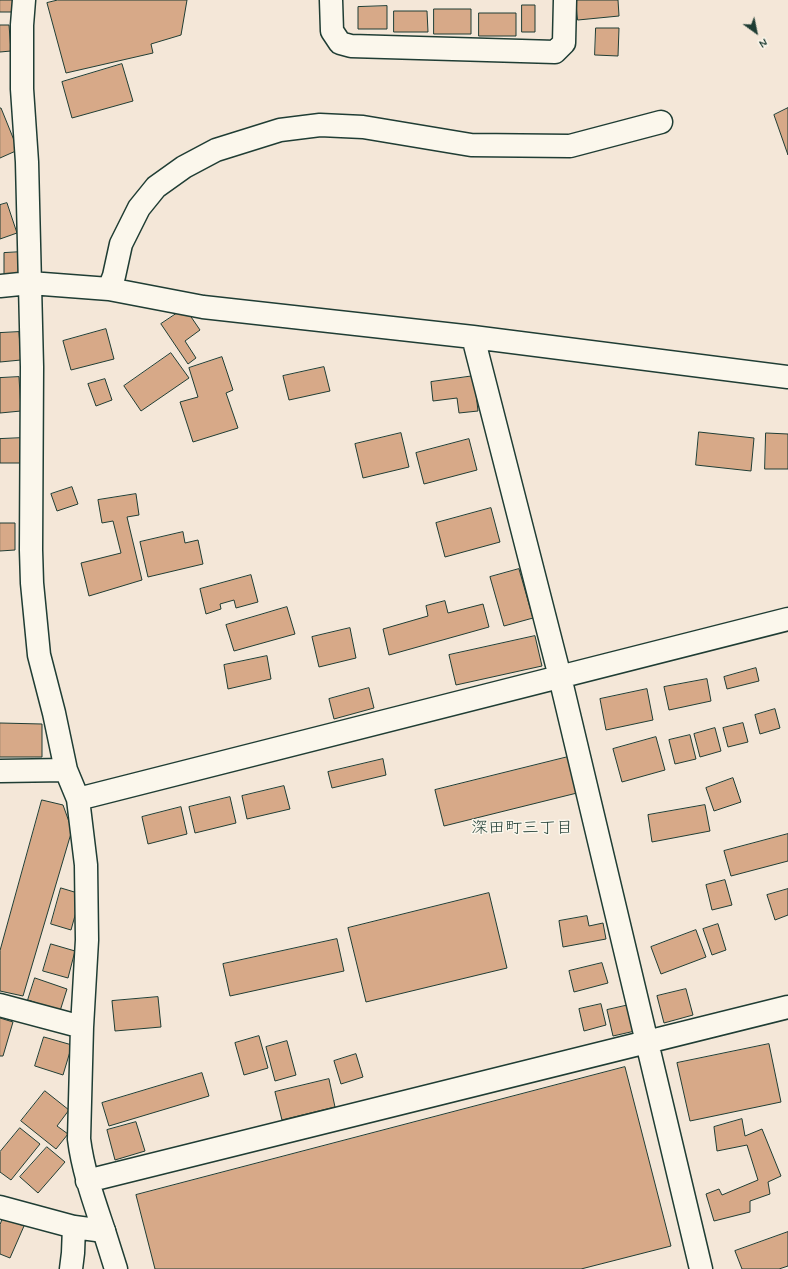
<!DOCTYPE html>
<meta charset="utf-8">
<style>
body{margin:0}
#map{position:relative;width:788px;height:1269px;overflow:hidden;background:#f4e7d8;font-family:Mynerve,sans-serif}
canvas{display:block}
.north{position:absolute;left:736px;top:12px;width:40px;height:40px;-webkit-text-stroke:3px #fbf7ec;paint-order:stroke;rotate:147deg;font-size:11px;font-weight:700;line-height:16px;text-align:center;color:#1f3d34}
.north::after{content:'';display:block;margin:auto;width:14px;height:18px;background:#1f3d34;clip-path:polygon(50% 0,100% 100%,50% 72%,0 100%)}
</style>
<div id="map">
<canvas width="788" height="1269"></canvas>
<div class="north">N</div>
</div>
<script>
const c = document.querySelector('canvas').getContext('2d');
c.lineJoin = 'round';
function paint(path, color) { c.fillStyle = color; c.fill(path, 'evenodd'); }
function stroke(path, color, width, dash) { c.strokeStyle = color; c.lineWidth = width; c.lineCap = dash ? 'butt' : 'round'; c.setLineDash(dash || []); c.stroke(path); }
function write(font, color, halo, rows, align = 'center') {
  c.font = font + ' Mynerve,"Klee One",sans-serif'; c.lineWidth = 3; c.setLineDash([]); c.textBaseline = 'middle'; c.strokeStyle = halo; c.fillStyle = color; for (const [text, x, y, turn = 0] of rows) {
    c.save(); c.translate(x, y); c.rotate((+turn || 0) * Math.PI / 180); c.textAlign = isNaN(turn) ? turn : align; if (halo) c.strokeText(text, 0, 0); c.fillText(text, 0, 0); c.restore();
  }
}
const building = new Path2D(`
 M0,0H13V12H0Z
 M58,0H187L181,35L151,44L153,53L66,73L47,3Z
 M576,0H618L619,16L578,20Z
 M522,5H535V32H522Z
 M387,6V29H358V7Z
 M434,9H471V34H434Z
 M394,11H427L428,32H394Z
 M479,13H516V36H479Z
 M0,25H9L11,51L0,52Z
 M596,28H619L618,56L595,55Z
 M122,64L133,101L72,118L62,82Z
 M0,108H1L18,150L0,158Z
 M788,108V155L774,115Z
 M7,203L17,233L0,239V205Z
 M22,252V274H4V253Z
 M185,308L200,330L185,341L196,358L188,364L161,324Z
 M106,329L114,359L71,370L63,341Z
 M19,332L21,360L0,362V333Z
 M171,353L189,378L141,411L124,386Z
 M222,357L233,390L226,393L238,428L193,442L180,402L198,397L189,368Z
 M324,367L330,391L289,400L283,376Z
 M474,376L478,411L459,413L457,398L433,401L431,382Z
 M19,377L21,411L0,413V378Z
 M105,379L112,400L96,406L88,384Z
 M699,432L754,438L751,471L696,465Z
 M401,433L409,467L363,478L355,444Z
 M766,433L788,434V469H765Z
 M23,438V463H0V439Z
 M469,439L477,470L424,484L416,453Z
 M72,487L78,504L57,511L51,494Z
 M136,494L139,515L127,517L142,580L89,596L81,563L121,553L113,521L102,523L98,500Z
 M491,508L500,542L445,557L436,523Z
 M0,523H15V550L0,551Z
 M183,532L185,543L198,540L203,564L148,577L140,542Z
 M519,569L533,618L504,626L490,577Z
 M251,575L258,602L236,608L234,600L220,604L221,609L206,614L200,589Z
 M445,601L448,613L483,604L489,627L389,655L383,629L428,616L426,606Z
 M287,607L295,634L234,651L226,625Z
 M350,628L356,658L319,667L312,637Z
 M535,636L542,666L456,685L449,655Z
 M267,656L271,679L228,689L224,665Z
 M756,668L759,681L727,689L724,677Z
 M707,679L711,701L669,710L664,687Z
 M369,688L374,708L334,719L329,699Z
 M647,689L653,720L606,730L600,699Z
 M775,709L780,728L760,734L755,715Z
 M0,723L42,724V757H0Z
 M743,723L748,742L728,747L723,728Z
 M715,728L721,751L700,757L694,734Z
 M690,735L696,759L675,764L669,740Z
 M656,737L665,770L622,782L613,749Z
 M568,757L577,793L444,826L435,790Z
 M383,759L386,775L332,788L328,772Z
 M733,778L741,802L714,811L706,788Z
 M284,786L290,809L247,819L242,796Z
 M230,797L236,823L195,833L189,807Z
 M42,800L63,805L72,830L23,996L0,991V951Z
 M705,805L710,831L652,842L648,815Z
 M181,807L187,834L148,844L142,817Z
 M788,834V861L731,876L724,851Z
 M725,880L732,905L712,910L706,885Z
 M61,888L81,894L71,930L51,924Z
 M788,889V915L775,920L767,895Z
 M489,893L507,968L366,1002L348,928Z
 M587,916L589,926L603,923L606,939L563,947L559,921Z
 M718,924L726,950L712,955L703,929Z
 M696,930L706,957L661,974L651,947Z
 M337,939L344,971L230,996L223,964Z
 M51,944L75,951L68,978L43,971Z
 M602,963L608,983L574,992L569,971Z
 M35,978L67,989L60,1011L28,1000Z
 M686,989L693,1015L664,1023L657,996Z
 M158,997L161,1027L115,1031L112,1001Z
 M601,1004L606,1025L584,1031L579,1009Z
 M629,1005L635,1031L613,1036L607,1010Z
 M0,1018L13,1022L3,1056H0Z
 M259,1036L268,1068L244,1075L235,1043Z
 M44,1037L72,1045L63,1075L35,1066Z
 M287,1041L296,1075L275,1081L266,1047Z
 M769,1044L781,1102L690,1121L677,1063Z
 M356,1054L363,1077L341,1084L334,1061Z
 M625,1067L671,1246L581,1269H155L136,1195Z
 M202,1073L209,1096L109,1126L102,1103Z
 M329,1079L335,1107L282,1120L275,1092Z
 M45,1091L69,1110L57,1126L68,1134L56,1149L21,1121Z
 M742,1119L745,1136L762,1129L781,1176L768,1182L770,1194L750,1201V1212L714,1221L706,1194L719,1189L722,1195L758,1180L747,1145L717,1151L714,1127Z
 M136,1122L145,1151L115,1160L107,1130Z
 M20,1128L40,1144L11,1180L0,1172V1152Z
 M47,1147L65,1162L38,1193L20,1177Z
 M3,1218L24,1226L10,1258L0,1254V1225Z
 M788,1232V1266L779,1269H742L735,1251Z`);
paint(building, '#d7a988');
stroke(building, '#1f3d34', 1);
const minor = new Path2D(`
 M331,0L332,31L340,43L351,46L555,52L564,43L565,0
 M0,286L30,283L109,289L203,307L473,337L788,377
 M109,289L114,276L121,244L139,208L156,187L184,167L216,150L280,130L320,125L363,127L471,145L570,146L661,122
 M473,337L560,677L701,1269
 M0,771L66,770
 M78,799L788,619
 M0,1005L82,1027
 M87,1181L788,1007
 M0,1207L74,1227L104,1231C94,1201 83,1171 79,1139L82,1027L87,940L86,865L78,799L66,770L54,713L39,655L32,583L31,550L32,367L27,162L22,89V25L24,0
 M71,1269L73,1253L74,1227`);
const tertiary = new Path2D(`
 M104,1231L116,1269`);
stroke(minor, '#1f3d34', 25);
stroke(tertiary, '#1f3d34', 25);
stroke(minor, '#fbf7ec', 22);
stroke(tertiary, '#fbf7ec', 22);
write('17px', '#1f3d34', '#fbf7ec', [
 ["深田町三丁目",522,829]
]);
</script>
